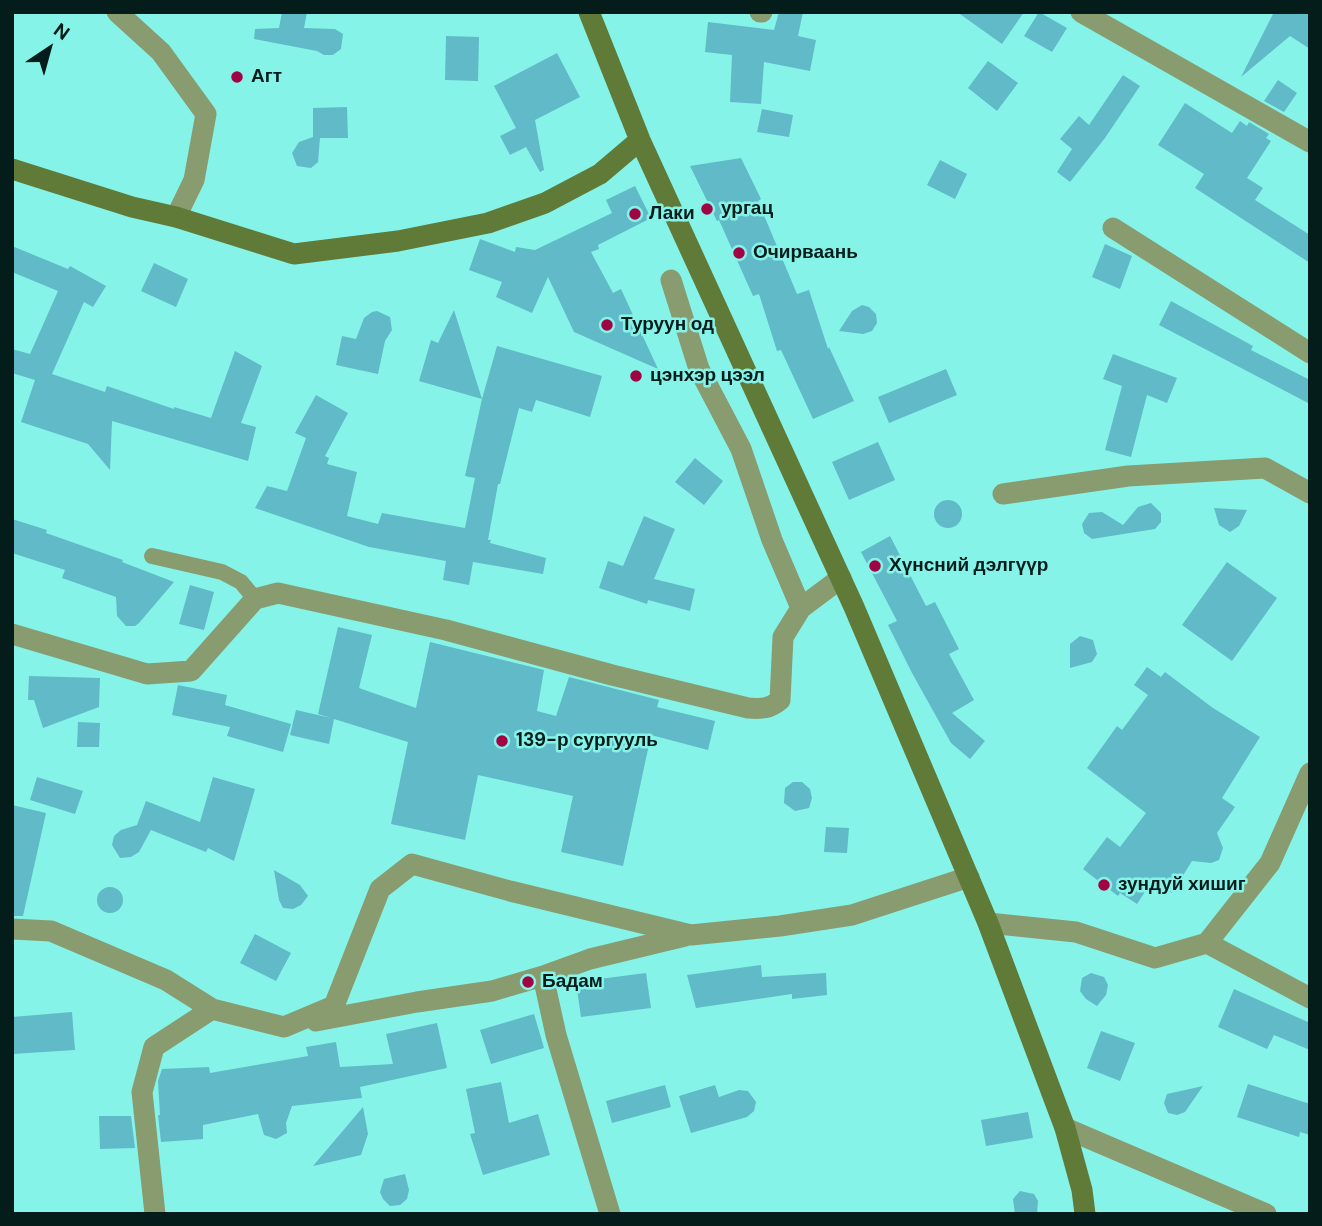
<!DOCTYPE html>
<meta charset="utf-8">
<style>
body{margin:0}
#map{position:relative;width:1322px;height:1226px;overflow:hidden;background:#86f3e9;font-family:"DM Sans",sans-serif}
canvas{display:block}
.frame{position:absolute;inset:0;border:14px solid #041c1a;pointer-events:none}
.north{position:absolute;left:14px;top:14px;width:70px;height:70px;-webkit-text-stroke:5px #86f3e9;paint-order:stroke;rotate:36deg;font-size:19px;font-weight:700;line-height:28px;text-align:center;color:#041c1a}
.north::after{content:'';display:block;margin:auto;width:24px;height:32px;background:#041c1a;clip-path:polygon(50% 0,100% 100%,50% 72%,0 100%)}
</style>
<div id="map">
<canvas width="1322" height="1226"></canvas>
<div class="frame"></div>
<div class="north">N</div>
</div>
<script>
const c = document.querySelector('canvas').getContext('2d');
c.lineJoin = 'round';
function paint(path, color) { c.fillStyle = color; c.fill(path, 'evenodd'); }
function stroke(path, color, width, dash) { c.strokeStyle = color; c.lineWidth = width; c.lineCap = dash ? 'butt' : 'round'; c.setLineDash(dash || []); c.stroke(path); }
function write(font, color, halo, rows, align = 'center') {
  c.font = font + ' "DM Sans",sans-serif'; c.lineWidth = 5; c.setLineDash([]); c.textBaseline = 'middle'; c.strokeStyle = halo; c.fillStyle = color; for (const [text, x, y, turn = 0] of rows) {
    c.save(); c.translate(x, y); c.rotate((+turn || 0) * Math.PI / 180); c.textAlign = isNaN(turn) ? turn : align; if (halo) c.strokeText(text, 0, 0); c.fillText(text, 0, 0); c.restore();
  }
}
paint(new Path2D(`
 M282,12H307L304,28L335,29L343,34L341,49L333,55H324L317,51L254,39L255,29L279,28Z
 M779,12H803L798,36L816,40L810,71L764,62L761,104L730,102L732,55L705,52L708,22L774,30Z
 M957,12H1024L1002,44Z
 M1039,12L1067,28L1052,52L1024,36Z
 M1274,12H1310V49L1290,36L1241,77Z
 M446,36L479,37L478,81L445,80Z
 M557,53L580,97L535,120L544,170L540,172L526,147L510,155L500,136L516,128L494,86Z
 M988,61L1018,83L997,111L968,88Z
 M1123,75L1140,86L1105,138L1070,182L1057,172L1072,149L1060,139L1079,116L1089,125Z
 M1278,80L1297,93L1284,112L1264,101Z
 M1185,103L1232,133L1240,121L1247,126L1249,122L1269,134L1266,138L1271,141L1247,178L1263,188L1255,200L1310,235V263L1195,188L1204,174L1158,145Z
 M347,107L348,138H320L318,162L311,168L297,166L292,153L299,142L313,137V108Z
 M762,109L793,115L789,137L757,132Z
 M741,158L761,199L758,201L797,294L809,290L828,349L829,347L854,401L813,419L781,350L777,351L759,294L753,296L719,220L717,221L690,166Z
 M940,160L967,174L955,199L927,185Z
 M635,186L651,218L598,245L599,249L591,252L613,293L621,289L658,369L574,332L548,277L532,313L496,297L502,282L469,270L480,239L515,252L516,247L535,250L612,213L606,200Z
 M1105,244L1132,256L1120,289L1092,277Z
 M12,246L68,269L70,266L106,286L93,307L84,302L52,374L105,392L107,386L174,409V407L211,418L235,351L262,366L241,423L256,427L248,461L112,421L110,470L88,444L21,422L35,380L12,373V349L30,354L58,291L12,272Z
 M154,263L188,279L176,307L141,291Z
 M1171,301L1253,346L1251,350L1310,380V404L1159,325Z
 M862,305L869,307L876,314L877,323L872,331L863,334L839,331L852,311Z
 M454,310L482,399L419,381L431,340L438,343Z
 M377,311L390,317L392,330L385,341L378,374L336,365L342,336L356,339L364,318L372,312Z
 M497,346L602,376L590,417L536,400L532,412L519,408L500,484H498L488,540H491L490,543L546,558L543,574L473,562L469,585L443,580L446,561L369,547L255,508L267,486L287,491L306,438L295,433L316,395L348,413L325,456L329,458L327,464L357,472L347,516L378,524L382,513L465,528L475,478L465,476L482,399Z
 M1113,354L1177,378L1167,403L1147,395L1131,457L1105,450L1122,386L1103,379Z
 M946,369L957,395L889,423L878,397Z
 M878,442L895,480L849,500L832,462Z
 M695,458L723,481L704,505L675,482Z
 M934 514a14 14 0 1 1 28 0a14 14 0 1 1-28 0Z
 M1151,503L1161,513V522L1155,529L1092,539L1084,533L1082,524L1089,513L1102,512L1123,525L1138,507Z
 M1214,508L1247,510L1239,526L1230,532L1219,525Z
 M644,516L675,529L654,579L695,589L690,611L648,600L647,604L599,588L608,561L623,566Z
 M12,519L47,530L46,533L123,560L122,562L174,582L139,623L135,626H126L117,616L116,597L62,578L65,570L12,553Z
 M890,536L926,606L935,602L959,649L949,654L974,700L952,713L985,741L970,759L951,743L912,673L888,625L897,621L861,552Z
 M1227,562L1277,598L1232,661L1182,625Z
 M190,585L214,592L204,630L179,624Z
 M338,627L372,635L359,688L416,708L430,642L544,670L537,711L556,716L569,677L659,700L657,707L715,721L708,750L651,735L623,866L561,852L573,796L478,775L465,840L391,824L408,742L334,719L329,744L290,735L296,710L331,718L318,714Z
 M1080,636L1093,640L1097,654L1092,662L1070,668V644Z
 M1147,667L1161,677L1165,672L1213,708L1260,737L1222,798L1235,807L1217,833L1223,848L1219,860L1211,863L1192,861L1172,893L1152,881L1137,904L1120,893L1118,896L1083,869L1107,837L1120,847L1146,813L1087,768L1117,726L1122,730L1148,695L1134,685Z
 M29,676L100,678L99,707L43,728L34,700H28Z
 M178,685L227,695L225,705L291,724L283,752L227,736L230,727L172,715Z
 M78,722L100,723L99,747H77Z
 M37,777L83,791L75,814L30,800Z
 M213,777L255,789L234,861L208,848L206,852L151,830L139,852L131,857L120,858L112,845L114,836L121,830L137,825L146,801L200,822Z
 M793,782H802L810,789L812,798L809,808L795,811L784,803L785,788Z
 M12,805L46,813L23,916H12Z
 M826,827L849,828L847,853L824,852Z
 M274,870L300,885L308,896L301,905L293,909L283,908L279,900Z
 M97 900a13 13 0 1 1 26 0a13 13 0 1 1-26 0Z
 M255,934L291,953L276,981L240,963Z
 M761,965L762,977L826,973L827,995L792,999V994L696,1008L687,975Z
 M646,973L651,1008L581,1017L576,982Z
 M1091,973L1104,977L1108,985L1106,995L1097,1006L1086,999L1080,991L1082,978Z
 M1234,989L1310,1023V1050L1274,1035L1267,1049L1218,1027Z
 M72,1012L75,1050L12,1054V1017Z
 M534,1014L544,1048L491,1064L480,1030Z
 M437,1023L447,1068L360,1087L362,1098L292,1106L286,1123L287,1133L276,1139L264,1135L258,1114L203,1125V1139L161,1142L158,1115H160L158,1081L162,1069L209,1067L210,1073L308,1056L306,1047L336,1042L340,1067L393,1064L386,1034Z
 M1101,1031L1135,1043L1120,1081L1087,1068Z
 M501,1082L509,1123L538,1114L550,1155L483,1175L470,1134L475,1133L466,1089Z
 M1248,1084L1310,1104V1135L1300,1132L1299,1137L1237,1117Z
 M665,1085L671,1107L612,1123L606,1101Z
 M715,1085L719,1097L739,1090L748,1091L756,1102L754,1111L747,1117L691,1133L679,1096Z
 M1203,1086L1185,1112L1177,1115L1168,1113L1164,1103L1167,1094Z
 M363,1107L368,1134L361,1155L313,1166Z
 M1028,1112L1033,1138L986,1146L981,1120Z
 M99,1116H131L135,1148L100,1149Z
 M405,1174L409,1190L407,1199L400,1205L390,1206L383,1199L380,1192L384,1179Z
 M1020,1191L1034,1194L1038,1201L1037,1214H1015L1013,1199Z`), '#60bac7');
stroke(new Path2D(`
 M152,556L222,572L241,582L255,599`), '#889c6f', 16);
stroke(new Path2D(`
 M117,12L161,52L206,114L194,180L176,217
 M760,12H762
 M1081,12L1310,142
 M1113,228L1310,353
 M671,280L699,369L741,449L772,540L801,608
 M1003,494L1128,476L1265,468L1310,493
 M12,634L147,674L191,671L255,599L278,593L446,630L612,675L748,708C761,709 770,709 780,700L783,637L801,608L841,578
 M988,923L1076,932L1155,958L1207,943L1310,998
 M12,929L51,931L166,980L212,1009L284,1027L334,1006L380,889L412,864L510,891L691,935L780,926L852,915L969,877
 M1207,943L1270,863L1310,773
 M316,1021L417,1002L492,991L543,976
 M1065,1128L1266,1214
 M155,1214L142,1092L154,1047L212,1009
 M610,1214L556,1035L543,976L590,959L685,936`), '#889c6f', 21);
stroke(new Path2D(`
 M589,12L640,140L854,607L988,923L1065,1128L1082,1190L1085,1214
 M12,169L132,207L176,217L294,254L398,241L488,223L545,203L600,174L640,140`), '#5f7b37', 21);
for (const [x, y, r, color] of [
 [237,77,7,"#a00443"],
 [707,209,7,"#a00443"],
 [635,214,7,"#a00443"],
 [739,253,7,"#a00443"],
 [607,325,7,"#a00443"],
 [636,376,7,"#a00443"],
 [875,566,7,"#a00443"],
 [502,741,7,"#a00443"],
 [1104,885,7,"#a00443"],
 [528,982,7,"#a00443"]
]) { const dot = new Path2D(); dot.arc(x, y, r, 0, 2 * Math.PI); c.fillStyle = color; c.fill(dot); stroke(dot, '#86f3e9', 2.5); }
write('bold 19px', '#041c1a', '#86f3e9', [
 ["Агт",251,77],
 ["ургац",721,209],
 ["Лаки",649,214],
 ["Очирваань",753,253],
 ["Туруун од",621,325],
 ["цэнхэр цээл",650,376],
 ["Хүнсний дэлгүүр",889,566],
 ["139-р сургууль",516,741],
 ["зундуй хишиг",1118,885],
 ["Бадам",542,982]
], 'left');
</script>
